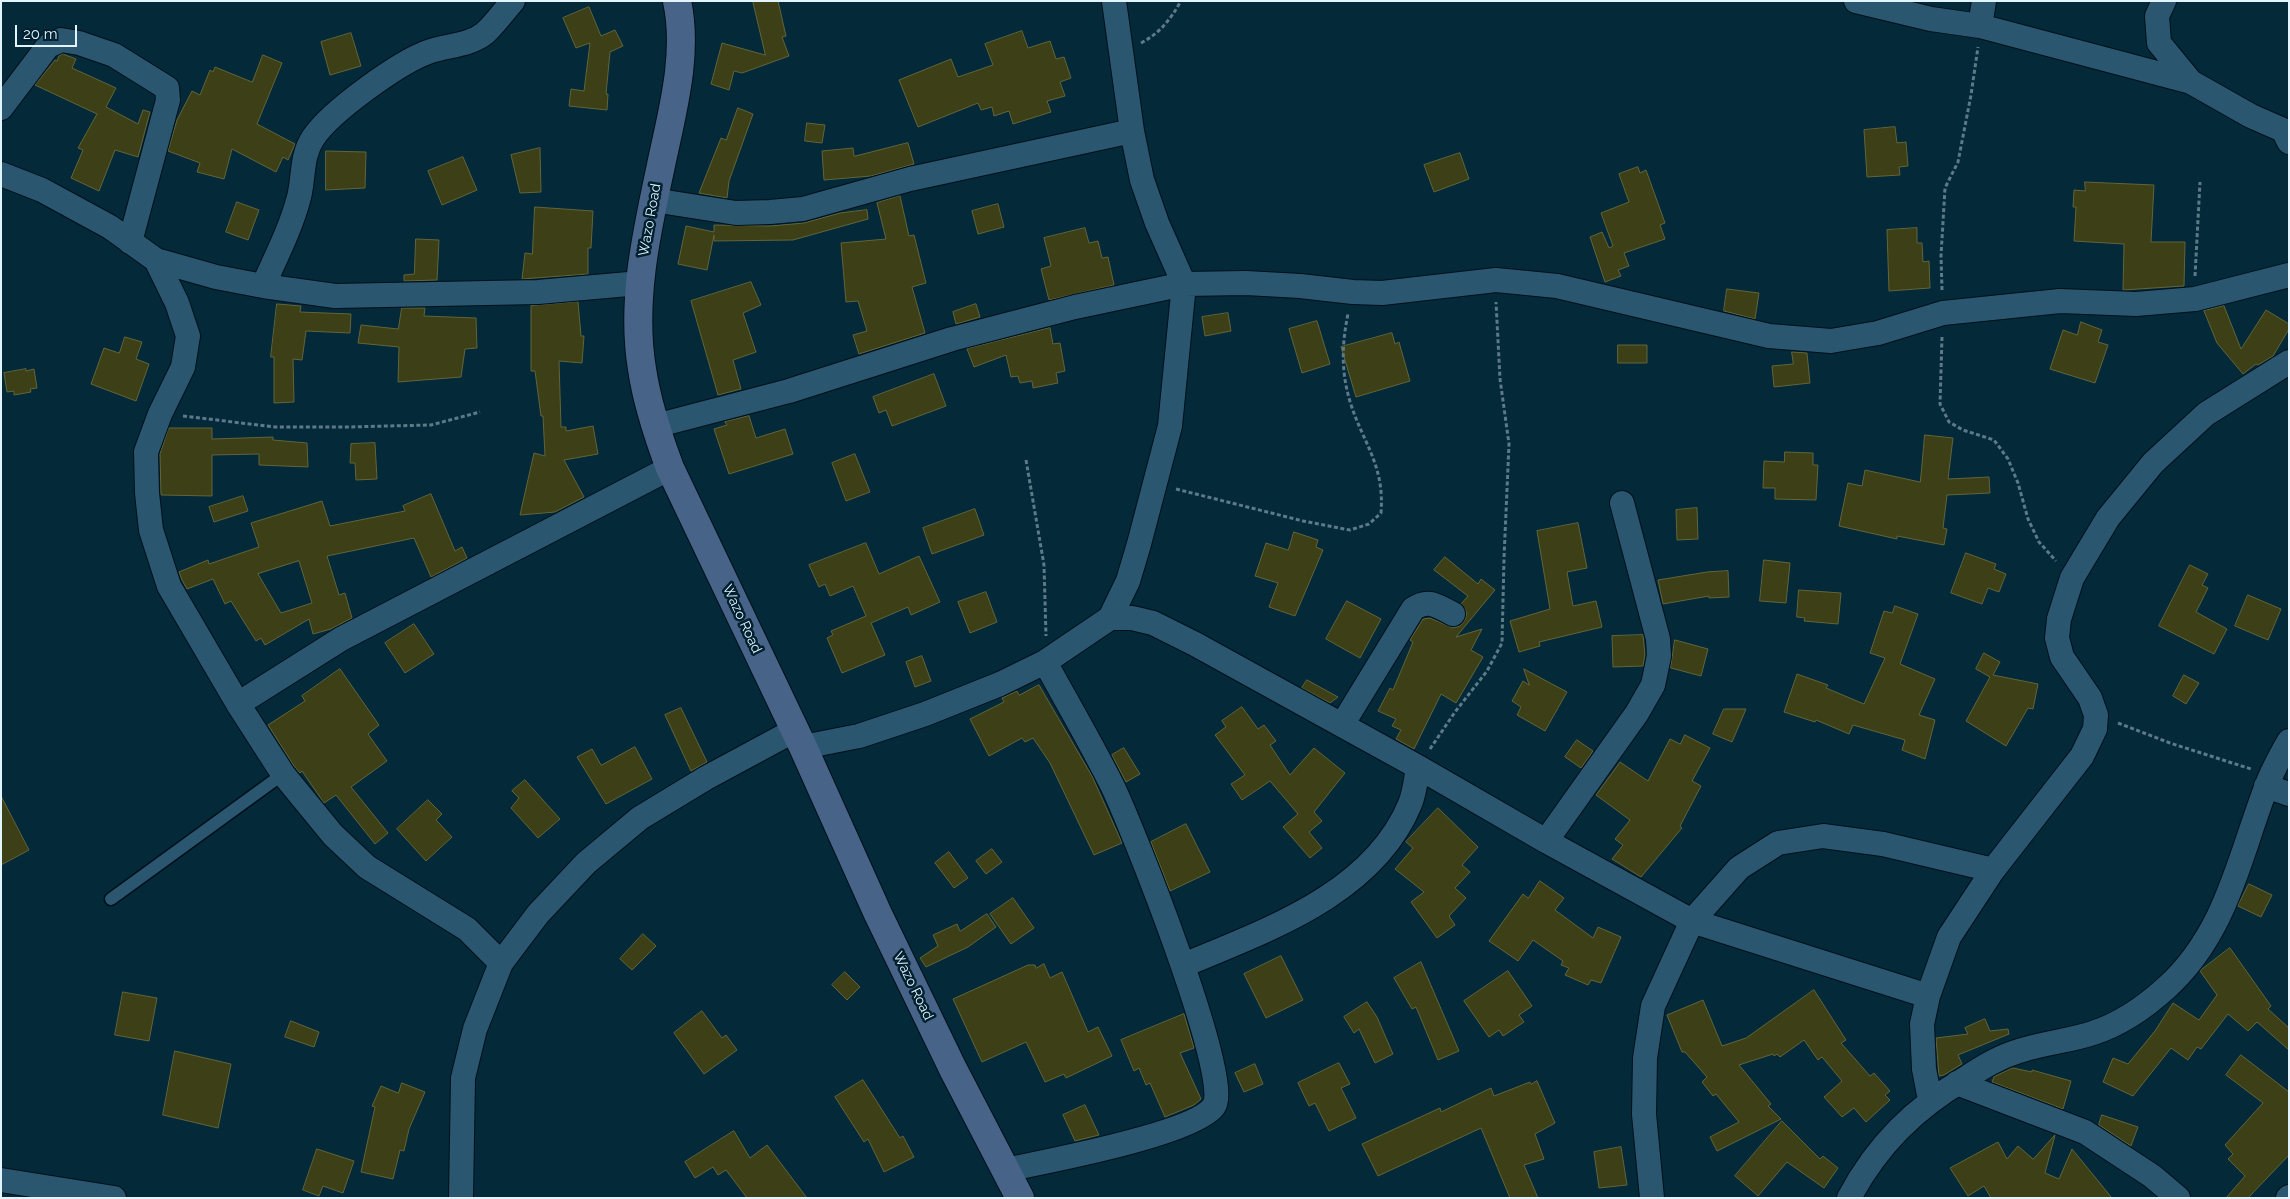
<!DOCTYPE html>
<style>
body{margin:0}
#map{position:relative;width:2290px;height:1199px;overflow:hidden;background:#042939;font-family:Raleway,sans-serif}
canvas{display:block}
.frame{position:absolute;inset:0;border:2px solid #e1f4ff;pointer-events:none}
.scale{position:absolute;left:15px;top:25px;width:62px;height:22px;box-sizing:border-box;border:2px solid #e1f4ff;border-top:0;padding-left:6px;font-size:15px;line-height:18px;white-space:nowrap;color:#e1f4ff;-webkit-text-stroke:4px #001f2f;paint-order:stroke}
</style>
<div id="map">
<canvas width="2290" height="1199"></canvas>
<div class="frame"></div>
<div class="scale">20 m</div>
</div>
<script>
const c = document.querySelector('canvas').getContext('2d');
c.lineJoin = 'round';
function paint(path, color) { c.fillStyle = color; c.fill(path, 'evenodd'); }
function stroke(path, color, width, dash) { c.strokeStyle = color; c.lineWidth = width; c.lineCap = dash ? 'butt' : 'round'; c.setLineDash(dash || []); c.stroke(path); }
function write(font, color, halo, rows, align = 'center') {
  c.font = font + ' Raleway,sans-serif'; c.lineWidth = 5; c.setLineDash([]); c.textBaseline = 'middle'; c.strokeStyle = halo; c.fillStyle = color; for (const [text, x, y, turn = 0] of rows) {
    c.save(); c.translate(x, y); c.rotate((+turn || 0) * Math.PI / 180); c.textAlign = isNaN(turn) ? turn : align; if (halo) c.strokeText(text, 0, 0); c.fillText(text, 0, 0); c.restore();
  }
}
const building = new Path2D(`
 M753,1H778L786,36L782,37L789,56L742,73L734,71L729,90L711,84L722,43L765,55Z
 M589,7L601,36L615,30L623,46L610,52L606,94H608L607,110L569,106L571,89L584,91L590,43L576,48L563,18Z
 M1022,31L1028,48L1050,41L1056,59L1064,57L1071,78L1060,82L1065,96L1047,101L1051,112L1013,124L1009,111L994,116L992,107L981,110L978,103L918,127L899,80L951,59L958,77L993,65L985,44Z
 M351,33L361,66L330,75L321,42Z
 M63,54L76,59L72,68L116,88L106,107L138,124L143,110L150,112L138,157L115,150L99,191L71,178L83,150L78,148L97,114L35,85L55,60L57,61L59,56Z
 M263,55L282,63L257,124L295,144L288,160L283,157L276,172L232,149L224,179L197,172L200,163L168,151L177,120L192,91L200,95L210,70L213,72L215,67L252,82Z
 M738,108L753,114L729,181L727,198L699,193L721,138L726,140Z
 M807,123L825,125L822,143L805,141Z
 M1895,127L1897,143L1906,142L1908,166L1899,167L1900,175L1867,177L1864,130Z
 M908,143L914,164L871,176L824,180L822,151L853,148L854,156Z
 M540,148L541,192L520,193L511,155Z
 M326,151L366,152L365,188L326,190Z
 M1460,153L1469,179L1434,192L1424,165Z
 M463,157L477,190L442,205L428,171Z
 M1638,167L1640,173L1646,170L1665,223L1660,225L1665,239L1624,253L1629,266L1618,270L1621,276L1605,282L1590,237L1602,232L1609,248L1613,246L1601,213L1629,202L1619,174Z
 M2085,182L2154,185L2151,242H2185L2184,286L2123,290L2124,244L2074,241L2076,207H2073L2074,190L2085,191Z
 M900,196L909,236L914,235L926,283L912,287L925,333L859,354L853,335L867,331L858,301L846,302L841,243L886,239L877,203Z
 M237,202L259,210L248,240L226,232Z
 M998,204L1004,227L978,234L972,211Z
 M535,207L593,211L591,248H588V274L522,279L525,253L532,254Z
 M867,210L868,219L793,240L714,241V235L707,270L678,264L686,226L714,232V225L770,226L804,223L840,213Z
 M1085,228L1089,243L1098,241L1102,258L1108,257L1114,285L1049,300L1041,269L1051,266L1044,238Z
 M1917,228V243H1922L1923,262L1929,261L1930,288L1889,291L1887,230Z
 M416,239L439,240L437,280L404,281V275L414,274Z
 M751,282L761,305L743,313L756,352L733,360L741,389L718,395L691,301Z
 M1727,289L1759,293L1755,319L1724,311Z
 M578,302L581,336H584L582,363L559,361L561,427H566V431L593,426L598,454L564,460L584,497L555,512L520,515L534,453L545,456L543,416H541L535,371H531V306Z
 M277,304L301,306L300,312L351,314L350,333L306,331L302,360L293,359L294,402L274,403V357H271Z
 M976,304L980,317L956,324L953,312Z
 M2224,306L2241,349L2266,310L2289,324V329L2273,356L2258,365L2256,364L2243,374L2217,343L2204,311Z
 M402,308H425L424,316L476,318L477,348L465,349L461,377L398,382L399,347L358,343L361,325L398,329Z
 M1228,313L1231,331L1205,336L1202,317Z
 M1317,321L1330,364L1302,373L1289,329Z
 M2081,322L2102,330L2098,342L2108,345L2095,383L2050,369L2063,330L2077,335Z
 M1050,328L1053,344L1060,343L1065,371L1056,373L1058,383L1033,388L1032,381L1020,383L1018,376L1011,377L1006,355L974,367L967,349Z
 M1392,333L1395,344L1399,342L1410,381L1356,397L1341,347Z
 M125,337L142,342L136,359L149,364L136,401L91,384L104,348L119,353Z
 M1618,345H1647V363H1618Z
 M1792,352L1807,353L1810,383L1774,387L1772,366L1793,364Z
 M26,369V371L34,369L37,388L30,389L31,392L14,395V391L7,392L4,373Z
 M934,374L946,406L892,426L886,410L879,413L873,397Z
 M749,416L756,438L785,429L793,454L729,474L714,429L727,425L725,422Z
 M169,428H212V439L273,437V440L307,443L308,467L259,465V454L212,455V496L161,495L160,454Z
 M1925,435L1953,438L1948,479L1989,477L1990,493L1947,495L1943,528L1947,529L1944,545L1897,536V539L1839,526L1848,483L1862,486L1865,470L1920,482Z
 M375,443L377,479L356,480L355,463H350L351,444Z
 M1785,452L1813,453V465H1818L1816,500L1775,499V488H1763L1764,461L1784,462Z
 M855,454L870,492L846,501L832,463Z
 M431,494L455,551L462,547L467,558L431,577L414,538L327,556L339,595L345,593L352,618L331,629L313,634L309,619L265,645L261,638L256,641L231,601L225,604L213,579L187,589L182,580L179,572L208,560L209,564L259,547L251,523L322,501L330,526L405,511L403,506ZM299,561L312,603L281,613L258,574Z
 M243,496L248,511L214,522L209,507Z
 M1697,508L1698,539L1677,540L1676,510Z
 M975,509L984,535L932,554L923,528Z
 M1578,523L1587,568L1567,572L1573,606L1596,601L1602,627L1539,642L1540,646L1519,652L1510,621L1550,609L1537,531Z
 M1294,532L1318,540L1316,547L1323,550L1295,616L1269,607L1278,583L1255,576L1266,543L1288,550Z
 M866,543L879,574L919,556L940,602L911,615L908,607L871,623L885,655L842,673L827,638L833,635L831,631L866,616L853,586L830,596L825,584L819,587L809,565Z
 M1966,553L1996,564L1994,569L2006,574L1999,592L1988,588L1982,604L1951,593Z
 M1445,557L1478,584L1481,579L1495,590L1456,637L1482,629L1471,650L1483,657L1456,703L1441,694L1414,749L1396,739L1401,730L1392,726L1396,719L1378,711L1390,688L1393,690L1413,642L1410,640L1423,619L1430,618L1453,628L1460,626L1465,620L1467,613L1461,604L1468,596L1434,570Z
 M1764,560L1790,563L1786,603L1760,601Z
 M2190,565L2208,574L2202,585L2208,588L2196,612L2227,629L2214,654L2159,626Z
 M1728,571L1729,597L1709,598V596L1663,604L1658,580L1707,572Z
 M1799,590L1841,593L1838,624L1804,621L1805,618L1797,617Z
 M986,592L997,622L970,633L958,602Z
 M2248,595L2281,609L2268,640L2235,626Z
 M1347,601L1381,619L1360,658L1326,639Z
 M1895,606L1918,614L1900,664L1935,679L1919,715L1935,720L1925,759L1902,750L1905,740L1853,725L1849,734L1816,720L1815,722L1784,712L1797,674L1828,685L1826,688L1864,704L1885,658L1870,653L1884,611L1892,613Z
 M414,624L434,654L405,673L385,643Z
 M1643,635L1645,655L1643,666L1613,667L1612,636Z
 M1675,640L1708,649L1701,676L1671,668Z
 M1984,653L2000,662L1993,675L2038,684L2033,709L2028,708L2006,746L1966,721L1990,677L1976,669Z
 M922,656L931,681L915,687L906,662Z
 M340,669L379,725L368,734L387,761L351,787L388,833L375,844L336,795L324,803L302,771L300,773L294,766L268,725L305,701L302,696Z
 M1524,669L1567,692L1545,731L1517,715L1521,707L1512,701L1523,681L1529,685Z
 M2184,675L2199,683L2186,704L2173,696Z
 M1307,680L1338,697L1330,703L1302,688Z
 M1039,685L1092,776L1122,843L1094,855L1050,763L1033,738L1025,742L1022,738L989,756L970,719L1004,702L1002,698L1017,691L1019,695Z
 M1242,707L1258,729L1264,725L1276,741L1270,745L1290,775L1314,748L1345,773L1314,812L1322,821L1309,832L1322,848L1310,858L1283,827L1298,814L1270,781L1242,800L1231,784L1245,775L1215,735L1226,727L1222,721Z
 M681,708L707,762L691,771L665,715Z
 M1724,709H1746L1732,742L1713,734Z
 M1685,735L1710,748L1692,781L1701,786L1680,826L1682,828L1641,877L1612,859L1623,845L1615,839L1630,820L1596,795L1620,762L1648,781L1670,739L1680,744Z
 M1577,740L1593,751L1581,768L1565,757Z
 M635,747L652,779L606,804L577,757L592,749L601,765Z
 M1124,748L1140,774L1126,782L1112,755Z
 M525,780L560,819L538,838L511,808L519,798L512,791Z
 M1,796L29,850L1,865Z
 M428,800L442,814L436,820L452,837L426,861L397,829Z
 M1438,808L1478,847L1462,865L1470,872L1455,888L1466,898L1449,916L1455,925L1437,938L1411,902L1424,892L1395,869L1413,848L1406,842Z
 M1186,824L1210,872L1170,891L1151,842Z
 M992,849L1002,862L986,874L976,861Z
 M949,852L968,878L954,888L935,863Z
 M1540,881L1564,898L1555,910L1593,938L1598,927L1621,937L1601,983L1591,980L1588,985L1565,975L1569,968L1561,965L1563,961L1533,940L1518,961L1489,941L1523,894L1528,898Z
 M2249,884L2272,895L2261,917L2238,906Z
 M1013,898L1034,928L1011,944L990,914Z
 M987,914L996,927L968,947L926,967L920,958L938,946L933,935L957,924L960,931Z
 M643,934L656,946L632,970L620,959Z
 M2230,948L2271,1006L2268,1009L2289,1028V1050L2257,1022L2248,1031L2228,1014L2201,1049L2197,1047L2188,1060L2171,1048L2133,1096L2103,1082L2113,1058L2128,1064L2155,1031L2173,1003L2199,1020L2217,995L2200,971Z
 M1281,956L1303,1000L1266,1018L1244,974Z
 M1421,962L1459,1051L1438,1060L1416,1007L1412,1009L1394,978Z
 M1044,964L1050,978L1062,972L1088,1032L1098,1027L1112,1056L1066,1078L1064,1074L1045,1082L1026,1042L982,1062L953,999L1028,965H1035L1036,968Z
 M1508,971L1532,1006L1519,1015L1524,1022L1503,1036L1499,1030L1489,1037L1464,1001Z
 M845,972L860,987L847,1000L832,985Z
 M1814,990L1846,1040L1841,1043L1870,1076L1874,1073L1890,1091L1885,1095L1890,1100L1866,1122L1854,1108L1842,1117L1824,1097L1842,1081L1822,1057L1818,1060L1804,1040L1780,1057L1777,1054L1774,1056L1773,1054L1739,1065L1771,1104L1768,1106L1781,1119L1717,1151L1710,1137L1739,1122L1716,1094L1713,1096L1702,1082L1707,1077L1685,1052H1682L1667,1015L1703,1000L1722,1046L1746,1038Z
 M123,992L157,998L149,1041L115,1035Z
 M1367,1002L1377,1017L1393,1054L1375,1063L1359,1029L1354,1033L1344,1017Z
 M702,1011L722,1038L726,1035L737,1050L704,1074L674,1033Z
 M1184,1014L1194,1048L1180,1053L1201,1099L1194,1105L1165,1117L1150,1083L1146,1085L1139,1068L1134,1071L1121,1040Z
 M1985,1019L1990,1031L2008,1029L2009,1034L1958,1055L1962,1064L1944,1075L1939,1076L1936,1038L1968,1034L1965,1028Z
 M291,1021L319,1032L314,1047L285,1037Z
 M175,1051L231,1064L218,1128L163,1115Z
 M2241,1055L2289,1092V1155L2248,1198H2226L2245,1176L2228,1159L2233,1154L2225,1145L2263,1103L2226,1075Z
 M1339,1063L1350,1084L1341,1088L1356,1118L1329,1131L1315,1103L1309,1106L1298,1083Z
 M1255,1064L1263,1084L1244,1092L1235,1073Z
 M2013,1068L2032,1072V1070L2071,1081L2063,1109L1992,1082L1994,1077Z
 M863,1080L900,1138L903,1136L914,1157L884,1172L868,1139L864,1142L835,1097Z
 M1537,1081L1555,1123L1535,1134L1544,1159L1524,1165L1538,1198H1510L1481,1128L1378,1176L1362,1144L1440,1108L1441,1112L1491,1088L1494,1096L1530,1082L1531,1084Z
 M402,1083L425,1092L409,1129L404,1151L400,1150L393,1179L361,1172L375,1107L372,1106L381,1086L398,1093Z
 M1085,1105L1099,1135L1075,1141L1063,1115Z
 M2102,1115L2138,1127L2131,1146L2099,1125Z
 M1782,1121L1820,1159L1823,1156L1838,1168L1824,1188L1787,1162L1758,1196L1735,1176Z
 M734,1131L750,1158L767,1145L807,1198H747L726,1170L718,1175L713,1167L695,1178L685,1162Z
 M2055,1135L2045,1173L2059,1179L2072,1149L2112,1198H1991L1984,1186L1968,1196L1950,1168L1998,1142L2007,1159L2018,1146L2033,1159Z
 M1621,1147L1627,1185L1599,1188L1594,1152Z
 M317,1149L354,1161L343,1193L323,1186L319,1196L303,1190Z`);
paint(building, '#3d4017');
stroke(building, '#61653a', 1);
const service = new Path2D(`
 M111,899L283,774`);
const minor = new Path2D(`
 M1856,1L1931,19L1980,26
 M1984,1L1980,26L2191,82
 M2164,1L2157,16L2159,43L2191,82L2251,116L2283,130L2289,142
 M1,108L48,46L61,40L79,43L114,55L167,88L168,100L130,242
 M1,174L42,190L110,227L156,260L216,277L263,286L335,296L538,292L640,283
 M653,200L736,213L770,212L803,209L910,179L1132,131
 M156,260L177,303L188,336L183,367L160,414L146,452L147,493L151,530L169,586L238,704L283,774L333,835L367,867L467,929L501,963
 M263,286C276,257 291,228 299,197C304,178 301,156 313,138C330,112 398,63 428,52C447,45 469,46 485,33C495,24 504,11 513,1
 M655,426L789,391L952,339L1075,307L1184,284L1246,283L1300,286L1353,292L1382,293L1496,280L1557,286L1769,336L1831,341L1878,333L1943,313L2060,301L2136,304L2195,299L2289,275
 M1110,618L1128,581L1139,544L1170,426L1184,284L1157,223L1142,180L1132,131L1114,1
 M238,704L341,639L670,468
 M1342,725L1413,609C1429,598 1437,606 1453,614
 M803,747L859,736L925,714L1000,684L1045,662L1110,618H1132L1153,623L1195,644L1418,767L1546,841L1692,921L1928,996
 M2266,786L2289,794
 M1546,841L1637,713L1653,685L1659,656L1658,639L1622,503
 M1184,965C1267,930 1373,894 1410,804C1415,792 1416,778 1418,767
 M1957,1083L2085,1132L2152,1176L2178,1198
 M1930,1100L1924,1069L1922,1024L1928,996L1949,937L1993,870L2082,756L2095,729L2096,715L2090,698L2062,657L2057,638L2059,619L2072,578L2108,518L2153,463L2206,414L2289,362
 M1005,1170C1043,1162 1195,1134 1214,1106C1233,1079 1131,824 1112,785C1091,743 1067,702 1045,662
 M1,1180L114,1198
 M461,1198L463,1078L475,1029L501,963L538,914L586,863L640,818L706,778L795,730
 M1652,1198L1644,1114L1645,1058L1653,1006L1692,921L1739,868L1778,843L1823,836L1883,844L1993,870
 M1849,1198C1877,1145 1915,1108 1966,1078C1983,1067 1999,1057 2019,1051C2043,1043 2069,1041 2093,1033C2121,1024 2144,1008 2166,988C2227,933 2239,857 2267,785C2273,769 2281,755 2289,741
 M2288,1198L2289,1197`);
const secondary = new Path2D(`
 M677,1C689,56 671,116 660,170C646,235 631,303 642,369C647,403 658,436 670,468L803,747L878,914L953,1069L1020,1198`);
stroke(service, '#00101b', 15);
stroke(minor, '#00101b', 26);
stroke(secondary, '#00101b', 30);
stroke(new Path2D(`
 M1141,43C1160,33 1170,20 1181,1
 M2195,276L2200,182
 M1942,290L1941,256L1945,188L1958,162L1971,95L1978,47
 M1942,337L1940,404L1949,422L1963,430L1994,440L2008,459L2018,483L2028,519L2039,542L2056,561
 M183,416L275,427H347L431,425L480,412
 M1026,460L1044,565L1046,636
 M1176,489L1303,521L1350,530L1369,524L1381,513C1385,463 1361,441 1349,398C1341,369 1342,343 1348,314
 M2118,723L2170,743L2251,769
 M1430,749L1455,712L1487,671L1502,643L1504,558L1509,444L1500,379L1496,302`), '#5c7a88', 3, [4, 2.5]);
stroke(service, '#2a576f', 12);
stroke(minor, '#2a576f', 24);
stroke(secondary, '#486388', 28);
write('14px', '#e1f4ff', '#001f2f', [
 ["Wazo Road",650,220,-80],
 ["Wazo Road",742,619,65],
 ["Wazo Road",913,986,64]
]);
</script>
